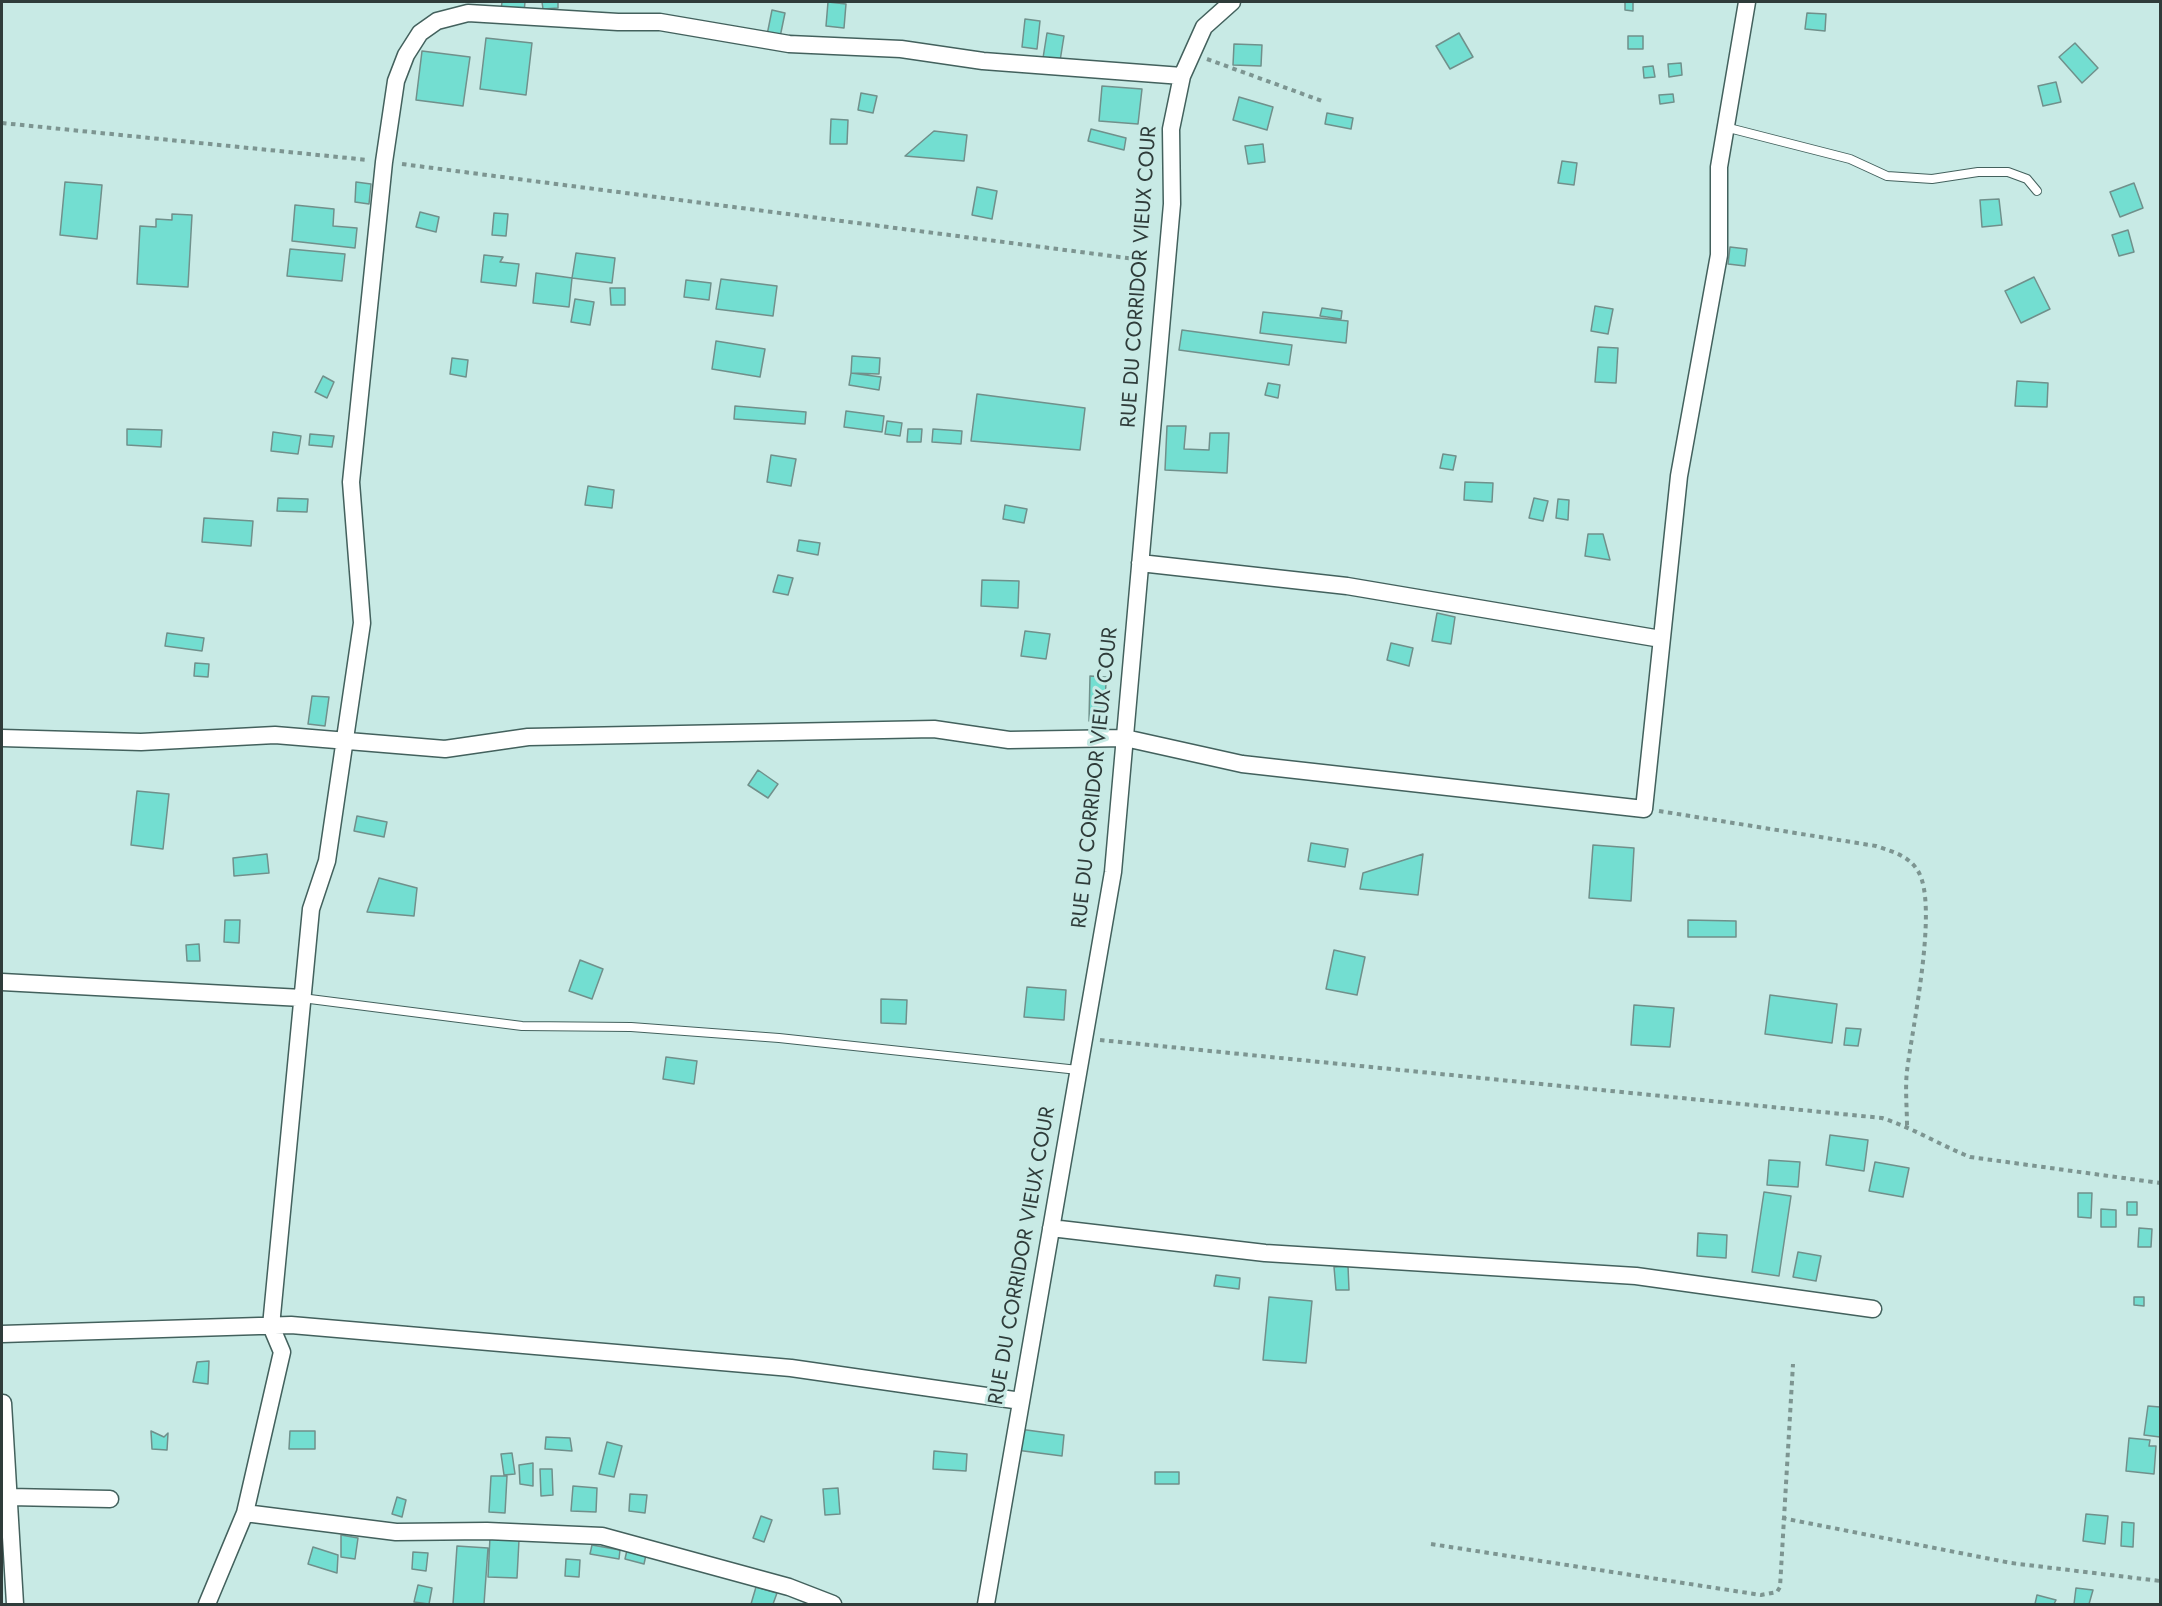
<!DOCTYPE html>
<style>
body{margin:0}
#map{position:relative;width:2162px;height:1606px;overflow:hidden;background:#c8eae5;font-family:Jost,sans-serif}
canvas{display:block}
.frame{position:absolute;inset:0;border:3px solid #2f3c3a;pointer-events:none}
</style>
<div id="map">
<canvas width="2162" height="1606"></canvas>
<div class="frame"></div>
</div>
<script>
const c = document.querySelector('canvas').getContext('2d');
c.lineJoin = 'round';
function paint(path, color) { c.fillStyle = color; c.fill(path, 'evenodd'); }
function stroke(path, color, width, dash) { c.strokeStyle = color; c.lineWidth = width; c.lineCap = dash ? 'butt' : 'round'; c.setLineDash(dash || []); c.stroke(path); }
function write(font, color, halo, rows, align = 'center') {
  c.font = font + ' Jost,sans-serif'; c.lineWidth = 6; c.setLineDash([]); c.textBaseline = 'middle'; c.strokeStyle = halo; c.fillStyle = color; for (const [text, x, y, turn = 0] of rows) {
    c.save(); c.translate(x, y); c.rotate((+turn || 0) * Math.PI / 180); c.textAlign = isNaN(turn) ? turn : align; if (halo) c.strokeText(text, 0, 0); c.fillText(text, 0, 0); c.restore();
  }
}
const building = new Path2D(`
 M502,2H525L524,12L501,10Z
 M542,2H558V8L543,9Z
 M828,2L846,4L844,28L826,26Z
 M1625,2H1633V11L1625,10Z
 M772,10L785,13L780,37L767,35Z
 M1807,13L1826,14L1825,31L1805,29Z
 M1025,19L1040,21L1037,49L1022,47Z
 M1047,33L1064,36L1060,61L1043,58Z
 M1459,33L1473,57L1450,69L1436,46Z
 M1628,36H1643V49H1628Z
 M486,38L532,43L526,95L480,89Z
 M2075,43L2098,68L2082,83L2059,57Z
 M1234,44L1262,45L1261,66L1233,65Z
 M422,51L470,57L463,106L416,100Z
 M1681,63L1682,75L1669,77L1668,64Z
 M1653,66L1655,77L1644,78L1643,67Z
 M2056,82L2061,102L2043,106L2038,86Z
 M1102,86L1142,89L1138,124L1099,121Z
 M861,93L877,96L873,113L858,110Z
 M1673,94L1674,102L1660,104L1659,95Z
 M1239,97L1273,107L1267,130L1233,120Z
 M1327,113L1353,118L1351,129L1325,124Z
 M831,119L848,120L847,144H830Z
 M1091,129L1126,138L1124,150L1088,141Z
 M934,131L967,135L964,161L905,156Z
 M1263,144L1265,162L1248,164L1245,146Z
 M1562,161L1577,163L1574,185L1558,183Z
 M65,182L102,185L97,239L60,235Z
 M356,182L371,184L369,204L355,202Z
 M2134,183L2143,208L2120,217L2110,192Z
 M977,187L997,191L992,219L972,215Z
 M1999,199L2002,225L1982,227L1980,200Z
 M295,205L334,209L333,226L357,228L355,248L292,241Z
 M420,212L439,217L436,232L416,227Z
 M494,213L508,214L506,236L492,235Z
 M172,214L192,215L188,287L137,284L140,226L156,227V219L172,220Z
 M2128,230L2134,252L2119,256L2112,235Z
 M1730,247L1747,249L1745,266L1728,264Z
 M290,249L345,254L342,281L287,276Z
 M576,253L615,258L612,283L572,278Z
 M484,255L503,257L500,262L519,264L516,286L481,282Z
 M536,273L572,278L569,307L533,303Z
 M2034,277L2050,309L2021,323L2005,291Z
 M721,279L777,286L773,316L716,309Z
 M686,280L711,283L709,300L684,297Z
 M610,288H625V305H611Z
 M575,299L594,302L590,325L571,322Z
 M1595,306L1613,309L1608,334L1591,331Z
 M1322,308L1342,311L1341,319L1320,316Z
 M1263,312L1348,321L1346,343L1260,333Z
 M1182,330L1292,345L1289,365L1179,350Z
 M716,341L765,349L760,377L712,369Z
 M1598,347L1618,348L1616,383L1595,382Z
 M852,356L880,358L879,374L851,373Z
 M452,358L468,360L466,377L450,374Z
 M851,373L881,377L879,390L849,385Z
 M323,376L334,382L327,398L315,392Z
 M2017,381L2048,383L2047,407L2015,406Z
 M1268,383L1280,385L1278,398L1265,395Z
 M977,394L1085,408L1080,450L971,441Z
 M735,406L806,412L805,424L734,419Z
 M846,411L884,416L882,432L844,427Z
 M887,421L902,423L900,436L885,434Z
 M1167,426H1186L1184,449L1209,450L1210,433H1229L1227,473L1165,470Z
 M127,429L162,430L161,447L127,445Z
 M908,429H922L921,442H907Z
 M933,429L962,431L961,444L932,442Z
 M273,432L301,436L298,454L271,451Z
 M310,434L334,436L332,447L309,445Z
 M1443,454L1456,456L1453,470L1440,468Z
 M771,455L796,459L791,486L767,482Z
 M1465,482L1493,483L1492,502L1464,500Z
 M588,486L614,490L612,508L585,505Z
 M278,498L308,499L307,512L277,511Z
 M1534,498L1548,501L1543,521L1529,518Z
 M1558,499L1569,500L1568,520L1556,518Z
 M1005,505L1027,509L1024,523L1003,519Z
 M204,518L253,521L251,546L202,542Z
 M1588,534H1603L1610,560L1585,556Z
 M799,540L820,543L818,555L797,551Z
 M778,575L793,578L788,595L773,592Z
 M982,580L1019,581L1018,608L981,606Z
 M1437,613L1455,617L1451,644L1432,641Z
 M1025,631L1050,634L1046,659L1021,656Z
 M167,633L204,638L202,651L165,646Z
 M1391,643L1413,648L1409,666L1387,660Z
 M195,663L209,664L208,677L194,676Z
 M1090,676L1106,677L1105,721H1089Z
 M312,696L329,697L325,726L308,724Z
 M758,770L778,784L768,798L748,785Z
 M137,791L169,794L163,849L131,845Z
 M357,816L387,822L384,837L354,831Z
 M1311,843L1348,849L1345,867L1308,861Z
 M1593,845L1634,848L1631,901L1589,898Z
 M267,854L269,873L234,876L233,858Z
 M1423,854L1418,895L1360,889L1363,873Z
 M379,878L417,888L414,916L367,912Z
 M225,920H240L239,943L224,942Z
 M1688,920L1736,921V937H1688Z
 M199,944L200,961H187L186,945Z
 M1334,950L1365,957L1357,995L1326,989Z
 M580,960L603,969L592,999L569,991Z
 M1027,987L1066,990L1064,1020L1024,1017Z
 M1770,995L1837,1004L1832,1043L1765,1034Z
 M881,999L907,1000L906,1024L881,1023Z
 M1634,1005L1674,1008L1670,1047L1631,1045Z
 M1846,1028L1861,1029L1858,1046L1844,1045Z
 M666,1057L697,1061L694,1084L663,1079Z
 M1830,1135L1868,1140L1864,1171L1826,1165Z
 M1769,1160L1800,1162L1798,1187L1767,1185Z
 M1875,1162L1909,1168L1903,1197L1869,1191Z
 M1764,1192L1791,1196L1779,1276L1752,1272Z
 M2078,1193H2092L2091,1218L2078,1217Z
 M2127,1202H2137V1215H2127Z
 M2101,1209L2116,1210V1227H2101Z
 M2139,1228L2152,1229L2151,1247H2138Z
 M1698,1233L1727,1235L1726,1258L1697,1256Z
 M1798,1252L1821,1256L1816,1281L1793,1277Z
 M1348,1266L1349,1290H1336L1334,1267Z
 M1216,1275L1240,1278L1239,1289L1214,1286Z
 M1269,1297L1312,1301L1306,1363L1263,1360Z
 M2134,1297H2144V1306L2134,1305Z
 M209,1361L208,1384L193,1382L197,1362Z
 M2148,1406L2160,1407V1437L2144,1435Z
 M1019,1429L1064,1435L1062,1456L1016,1450Z
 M151,1431L164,1437L168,1433L167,1450L152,1449Z
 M290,1431H315V1449H289Z
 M546,1437L570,1438L572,1451L545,1449Z
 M2129,1438L2150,1440L2149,1446H2156L2154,1474L2126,1471Z
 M607,1442L622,1446L614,1477L599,1474Z
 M934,1451L967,1454L966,1471L933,1469Z
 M512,1453L515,1474L504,1475L501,1454Z
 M533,1463V1486L520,1484L519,1465Z
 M540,1469H552L553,1495L541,1496Z
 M1155,1472H1179V1484H1155Z
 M491,1476H507L505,1513L489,1512Z
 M573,1486L597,1488L596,1512L571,1511Z
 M838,1488L840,1514L825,1515L823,1489Z
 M630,1494L647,1495L645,1513L629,1511Z
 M397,1497L406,1500L402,1517L392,1514Z
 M2086,1514L2108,1516L2105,1544L2083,1541Z
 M761,1516L772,1520L764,1542L753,1538Z
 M2122,1522L2134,1523L2133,1547L2121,1546Z
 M341,1535L358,1538L355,1559L341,1557Z
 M490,1537L519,1540L517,1578L488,1577Z
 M592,1545L620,1550L619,1559L590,1554Z
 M457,1546L488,1548L484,1604H453Z
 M313,1547L338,1555L337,1573L308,1564Z
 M627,1550L646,1555L644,1564L625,1559Z
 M413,1552L428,1553L426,1571L412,1569Z
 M566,1559L580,1560L579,1577L565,1576Z
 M418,1585L432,1588L429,1604L414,1602Z
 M756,1587L777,1593L773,1604H751Z
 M2076,1588L2093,1590L2089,1604H2074Z
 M2037,1595L2056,1600L2054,1604H2035Z`);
paint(building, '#73ded1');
stroke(building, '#70908b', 1.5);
const service = new Path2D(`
 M1725,127L1850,159L1887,176L1932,179L1978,172H2008L2027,179L2037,191
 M302,998L522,1026L631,1027L779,1038L1078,1070`);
const minor = new Path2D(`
 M1140,563L1347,586L1661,639
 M2,738L141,742L275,735L445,749L528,737L934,729L1009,740L1125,738L1242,764L1644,809L1679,476L1719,255V167L1747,2
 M2,982L302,998
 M1051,1228L1265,1253L1636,1276L1873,1309
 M2,1334L291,1325L791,1368L1021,1401
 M3,1403L15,1604
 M9,1497L110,1499
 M245,1513L396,1532L487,1531L602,1536L789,1587L833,1604
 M207,1604L245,1513L282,1352L271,1326L311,909L327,861L362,623L351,482L384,162L396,81L406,55L420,33L437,21L468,13L618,22H660L789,44L901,49L983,61L1182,76
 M986,1604L1113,872L1172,204L1171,129L1182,76L1204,27L1232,2`);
stroke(service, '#43615d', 10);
stroke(minor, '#43615d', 19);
stroke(new Path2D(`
 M1207,59L1322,101
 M2,123L368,160
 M402,164L1150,261
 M1659,811L1876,846C1893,852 1908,855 1918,871C1939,905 1912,1029 1907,1071C1905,1089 1907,1108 1907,1126
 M1100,1040L1882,1118C1913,1128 1940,1145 1970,1157L2160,1183
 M1782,1518L2011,1563L2160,1581
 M1431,1544L1761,1595L1777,1592L1780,1587L1793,1364`), '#7d9591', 4, [4.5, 4.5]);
stroke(service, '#fff', 8);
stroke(minor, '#fff', 16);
write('21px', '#2f3c3a', '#c8eae5', [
 ["RUE DU CORRIDOR VIEUX COUR",1140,277,-86],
 ["RUE DU CORRIDOR VIEUX COUR",1096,778,-84],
 ["RUE DU CORRIDOR VIEUX COUR",1023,1256,-80]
]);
</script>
